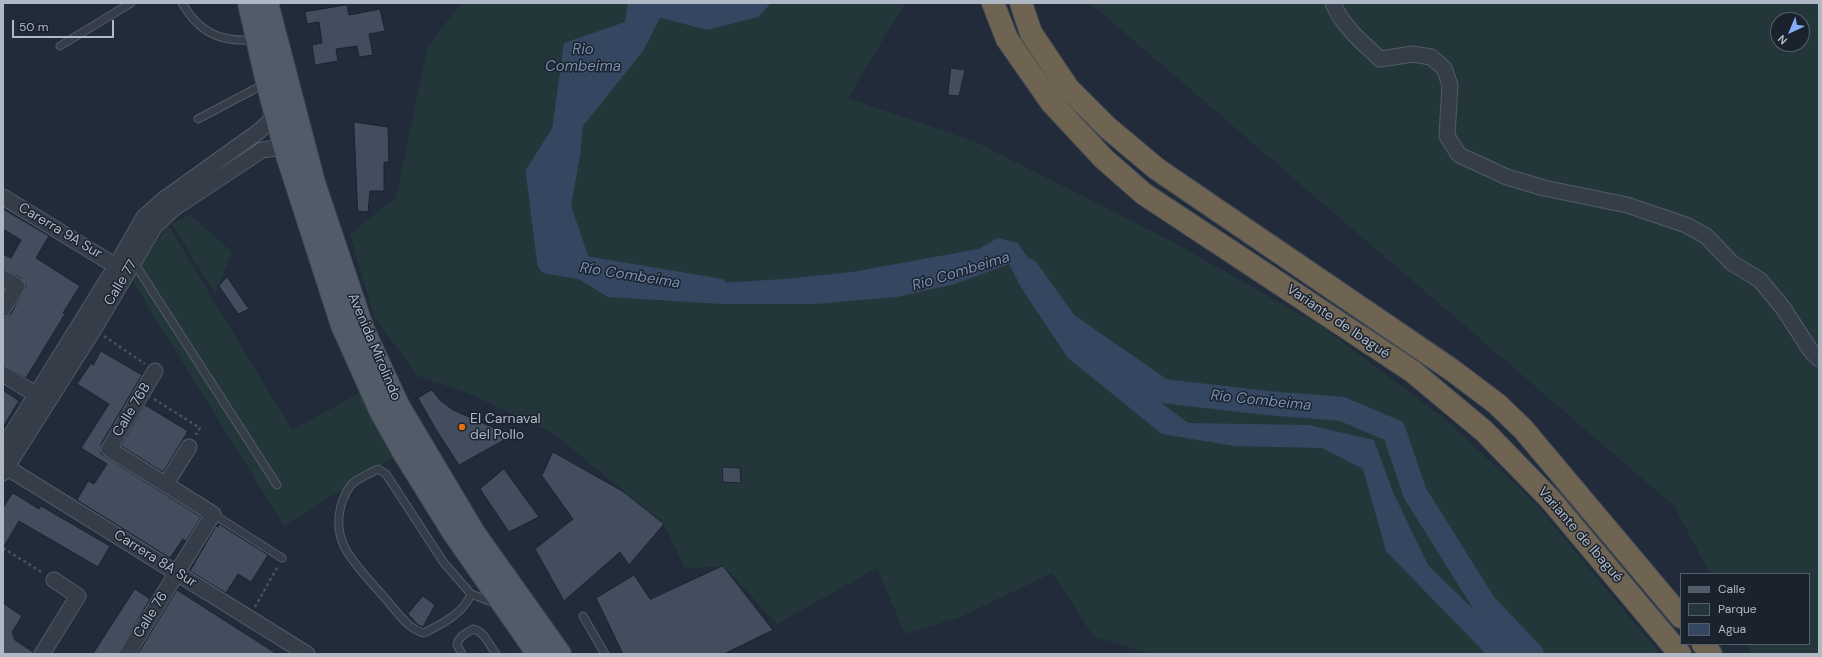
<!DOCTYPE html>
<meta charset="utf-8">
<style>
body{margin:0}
#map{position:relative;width:1822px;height:657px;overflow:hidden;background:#212b39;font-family:"DM Sans",sans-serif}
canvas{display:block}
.frame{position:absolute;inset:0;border:4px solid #afb8c5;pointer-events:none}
.legend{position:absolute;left:1680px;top:573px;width:130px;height:72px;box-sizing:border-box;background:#1a222e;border:1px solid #565e6a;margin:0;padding:5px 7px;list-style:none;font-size:12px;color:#afb8c5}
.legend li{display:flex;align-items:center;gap:8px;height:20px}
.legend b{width:20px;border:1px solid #565e6a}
.north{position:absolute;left:1770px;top:12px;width:40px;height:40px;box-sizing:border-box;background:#1a222e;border:1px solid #565e6a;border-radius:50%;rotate:224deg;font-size:11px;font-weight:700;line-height:16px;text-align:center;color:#afb8c5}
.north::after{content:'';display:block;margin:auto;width:14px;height:18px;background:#83aef7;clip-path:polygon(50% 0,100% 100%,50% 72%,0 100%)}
.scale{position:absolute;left:12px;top:20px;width:102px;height:18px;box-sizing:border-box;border:2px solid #afb8c5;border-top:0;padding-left:5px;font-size:12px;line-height:14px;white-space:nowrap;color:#afb8c5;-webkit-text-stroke:3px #1a222e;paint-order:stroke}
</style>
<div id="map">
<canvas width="1822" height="657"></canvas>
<div class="frame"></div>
<ul class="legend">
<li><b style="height:5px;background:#525c69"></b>Calle</li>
<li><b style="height:11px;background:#23373a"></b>Parque</li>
<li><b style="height:11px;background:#354660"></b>Agua</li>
</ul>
<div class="north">N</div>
<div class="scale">50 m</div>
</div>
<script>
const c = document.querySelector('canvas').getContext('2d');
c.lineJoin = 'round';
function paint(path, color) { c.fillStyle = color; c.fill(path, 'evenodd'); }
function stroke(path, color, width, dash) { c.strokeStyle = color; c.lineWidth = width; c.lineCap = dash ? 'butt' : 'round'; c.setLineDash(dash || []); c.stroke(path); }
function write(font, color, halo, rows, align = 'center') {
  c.font = font + ' "DM Sans",sans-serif'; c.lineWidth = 3; c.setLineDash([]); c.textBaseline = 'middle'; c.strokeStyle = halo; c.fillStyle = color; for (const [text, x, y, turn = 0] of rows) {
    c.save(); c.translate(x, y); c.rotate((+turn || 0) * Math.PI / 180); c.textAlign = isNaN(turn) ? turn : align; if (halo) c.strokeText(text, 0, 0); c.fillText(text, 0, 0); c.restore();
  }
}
paint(new Path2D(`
 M461,3H905L848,98L976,142L1175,243L1324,328L1445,419L1536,504L1660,654H1150L1093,636L1052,573L958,618L905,634L877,568L777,624L723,566L685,569L664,524L554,434L468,393L418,376L374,317L350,234L396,198L427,48Z
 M1090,3H1819V654H1752L1747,644H1809V574H1710L1674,506ZM1778,20H1802V44H1778Z
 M190,215L232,252L215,294L172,224Z
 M168,225L292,430L374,385L409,448L284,526L131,279Z`), '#23373a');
paint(new Path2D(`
 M628,3H771L758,17L707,30L654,16L587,84L580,156L571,206L590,261L654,287L784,279L852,272L978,249L998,238L1018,243L1036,270L1053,313L1116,345L1136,384L1188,423L1309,425L1374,440L1393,492L1428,565L1519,654H1486L1386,551L1363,469L1322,448L1234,446L1162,434L1068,358L1022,289L1009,264L955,284L897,297L815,304H723L608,297L562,269L531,206L552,130L564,43L625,22Z`), '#354660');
stroke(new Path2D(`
 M654,3L633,44L570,123L538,173L549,262L717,290
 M1027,270L1066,324L1163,391L1267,403L1342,409L1394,431L1415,493L1485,605L1532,654`), '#354660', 24);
const building = new Path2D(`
 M347,5L349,15L380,9L385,31L369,34L373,55L359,57L357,46L336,49L338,61L315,65L312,45L322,43L319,22L307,24L305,12Z
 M951,68L965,70L959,96L948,95Z
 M354,122L388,127L389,162H384V191H370L368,212L358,211Z
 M3,209L49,236L36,258L80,286L63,313L65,314L26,378L3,365V318L11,314L26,286L21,278L3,269V254L11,258L21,240L3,229Z
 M227,277L249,309L238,314L219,286Z
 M101,351L142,375L101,444V454L201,517L186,541L183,539L170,558L77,500L88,481L94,484L107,464L81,448L109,404L77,384L91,363L93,365Z
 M3,390L19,401L3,427Z
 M432,390L440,400L453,410L494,428L504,440L459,465L435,428L418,398Z
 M145,405L188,431L163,472L121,446Z
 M553,452L624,492L664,524L629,565L620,552L564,601L535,549L573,519L542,476Z
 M723,467L740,468L741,483L723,482Z
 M504,469L539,517L509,532L480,489Z
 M13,493L39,509L41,506L110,546L98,567L19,521L3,548V508Z
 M219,524L268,555L251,582L238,574L226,593L190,571L216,526L218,527Z
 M723,566L773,630L724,654H623L596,598L634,575L650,599Z
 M135,589L150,599L118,654H93Z
 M177,590L277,654H138Z
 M423,596L435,605L423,627L418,625L408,614Z
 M3,603L22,616L12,632L15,640L33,652V654H3Z`);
paint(building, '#424e5e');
stroke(building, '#1c2430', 1);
const lane = new Path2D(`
 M182,3C200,34 221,42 255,40
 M60,46L131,3
 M198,119L266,83
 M133,261L277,485
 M213,514L282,558
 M471,594C464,613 442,624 424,633C407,629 395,609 384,597C372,583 352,563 344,546C335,527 338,502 351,485C356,479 367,475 374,471L378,469L386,474L444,563L471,594L497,604
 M583,616L605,654
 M462,654L457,645L458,641L463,635L473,629C484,631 490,646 496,654`);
const street = new Path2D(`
 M1333,3C1342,26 1362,42 1380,59L1413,54L1431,57L1444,68L1450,85L1447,136L1459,155L1507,177L1544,188L1627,205L1686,225L1706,236L1732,263L1760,280L1783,308L1811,351L1819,359
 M3,197L116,266
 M3,278L17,286L3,309
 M3,374L45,400
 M3,448L116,266L144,217L163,200L258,132L269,122L275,109
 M3,465L307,654
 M3,473L94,329L155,226L173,209L262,150L276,148L286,152
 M166,484L189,447
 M42,654L78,596L54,580
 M127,654L213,514L109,449L155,371`);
const primary = new Path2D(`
 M249,3L267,82L286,152L342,325L381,412L404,453L453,532L538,654
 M267,3L314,183L363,329L399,407L474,533L560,654`);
const highway = new Path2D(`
 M993,3L1007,39L1051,102L1104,159L1144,194L1412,371L1484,431L1550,499L1680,654
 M1021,3L1031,33L1068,88L1108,128L1157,169L1452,370L1497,404L1523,429L1681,617
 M1703,644L1711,654`);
stroke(lane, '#525b67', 9);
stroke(street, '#525b67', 17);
stroke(primary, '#3e4652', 24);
stroke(highway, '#3f4854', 24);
stroke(new Path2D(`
 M104,336L145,364
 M154,399L200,428L196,435
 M3,548L43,573
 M255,607L278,566
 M149,643L168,654`), '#415457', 2.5, [3, 3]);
stroke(lane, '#353d49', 7);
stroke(street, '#353d49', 15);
stroke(primary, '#525c69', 22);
stroke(highway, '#6f6452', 22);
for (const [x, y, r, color] of [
 [462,427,4,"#e8710a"]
]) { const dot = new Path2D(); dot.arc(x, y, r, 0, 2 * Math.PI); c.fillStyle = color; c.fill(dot); stroke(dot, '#1a222e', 1.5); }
write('14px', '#afb8c5', '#1a222e', [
 ["Carerra 9A Sur",60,231,31],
 ["Calle 77",121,283,-59],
 ["Variante de Ibagué",1338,322,34],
 ["Avenida Mirolindo",374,347,67],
 ["Calle 76B",132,410,-59],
 ["Variante de Ibagué",1580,535,49],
 ["Carrera 8A Sur",155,559,32],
 ["Calle 76",151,615,-58]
]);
write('14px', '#afb8c5', '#1a222e', [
 ["El Carnaval",470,419],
 ["del Pollo",470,435]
], 'left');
write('italic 15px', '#778eae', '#1a222e', [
 ["Rio",583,50],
 ["Combeima",583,67],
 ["Río Combeima",961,272,-17],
 ["Río Combeima",630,276,9],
 ["Río Combeima",1261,401,6]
]);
</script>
